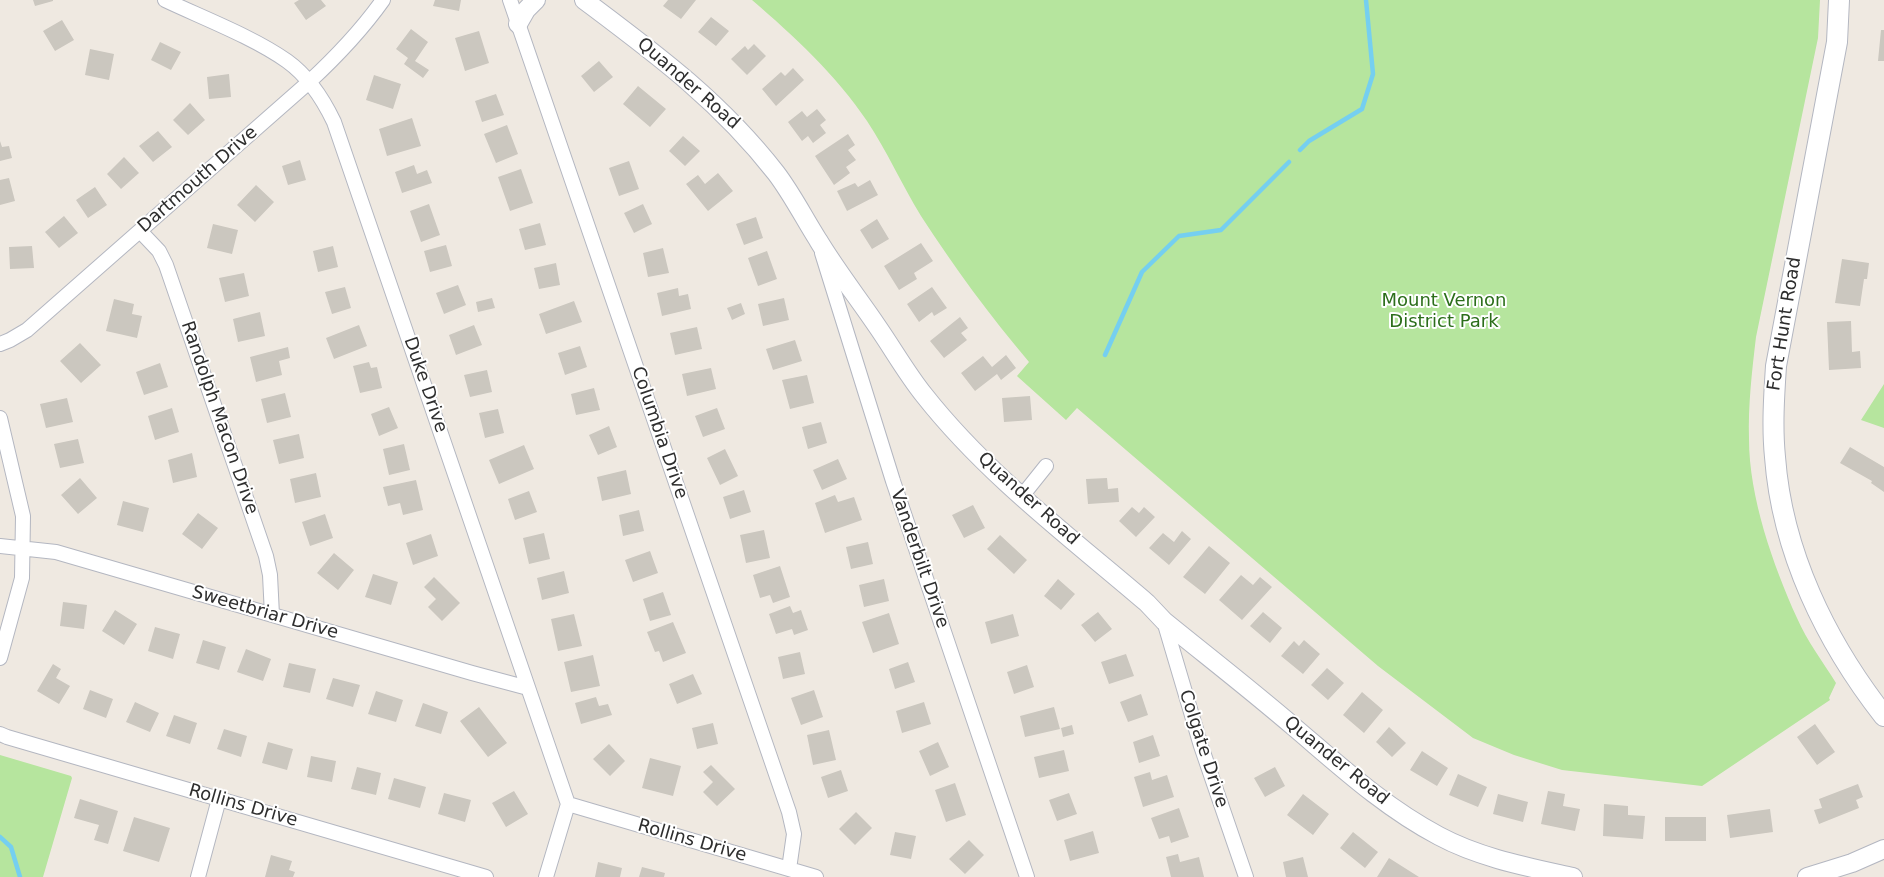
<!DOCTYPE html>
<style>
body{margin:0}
canvas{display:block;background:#efe9e1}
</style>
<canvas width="1884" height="877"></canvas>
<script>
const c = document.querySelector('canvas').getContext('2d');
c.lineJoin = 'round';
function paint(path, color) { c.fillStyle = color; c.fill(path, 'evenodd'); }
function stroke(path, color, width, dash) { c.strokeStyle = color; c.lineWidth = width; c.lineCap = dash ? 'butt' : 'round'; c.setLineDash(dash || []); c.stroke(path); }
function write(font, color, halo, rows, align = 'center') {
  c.font = font + ' "DejaVu Sans",sans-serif'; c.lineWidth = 4; c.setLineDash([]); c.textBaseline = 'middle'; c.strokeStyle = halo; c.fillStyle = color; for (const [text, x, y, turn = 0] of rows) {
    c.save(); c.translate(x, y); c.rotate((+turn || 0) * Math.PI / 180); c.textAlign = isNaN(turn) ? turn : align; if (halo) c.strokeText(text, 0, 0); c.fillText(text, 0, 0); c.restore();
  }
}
paint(new Path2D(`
 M752,0H1820L1818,38L1756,337C1752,371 1748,405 1749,439C1749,497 1773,565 1797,618C1807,641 1823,662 1836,683L1829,698L1830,700L1702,786L1562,770L1514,755L1473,738L1378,666L1077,408L1066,420L1018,377L1017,376L1029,362C990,316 954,267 921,216C902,185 887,151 867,121C836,75 794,36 752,0Z
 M1884,384V428L1861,420Z
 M0,755L71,776L72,778L43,877H0Z`), '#b6e59e');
stroke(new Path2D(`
 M1300,150L1309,141L1362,109L1373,74L1366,0
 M1105,355L1142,272L1179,236L1221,230L1289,162
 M0,837L11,847L20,877`), '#75cff0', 4.5);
paint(new Path2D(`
 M33,0H53V1L35,6Z
 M299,0H321L326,6L306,20L294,3Z
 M435,0H461L459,11L433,6Z
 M668,0H696L681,19L663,6Z
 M711,17L729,31L716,46L698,32Z
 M62,20L74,40L55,51L43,31Z
 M411,29L428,42L415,61L429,70L423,78L404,64L408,58L396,49Z
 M1881,30H1884V61H1878Z
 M479,31L489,63L465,71L455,38Z
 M160,42L181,52L171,70L151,60Z
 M754,44L766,56L747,75L731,59L745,46L748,50Z
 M90,49L114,54L109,80L85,75Z
 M599,61L613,77L594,92L581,76Z
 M793,68L804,80L776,106L762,89L781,72L785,76Z
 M229,74L231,97L209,99L207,77Z
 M374,75L401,84L393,109L366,100Z
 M638,86L666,109L650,127L623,104Z
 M496,94L504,115L482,122L475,101Z
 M190,103L205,120L188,135L173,120Z
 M817,109L826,120L820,125L826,133L813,143L808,136L802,141L788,122L802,111L807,117Z
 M412,118L421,146L387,156L379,129Z
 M507,125L518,154L496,163L484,134Z
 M158,131L172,147L153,162L139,146Z
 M848,134L855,145L848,150L856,160L846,167L850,173L834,185L815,156Z
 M683,136L700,151L685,166L669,151Z
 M0,141L2,147L9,146L12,158L0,161Z
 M124,157L139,173L121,189L107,174Z
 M300,160L306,180L288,185L282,166Z
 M629,161L639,189L619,196L609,168Z
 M414,165L417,174L427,170L432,183L402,193L395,172Z
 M521,169L533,203L510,211L498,177Z
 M718,173L733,191L708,211L686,184L698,175L705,184Z
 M9,178L15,201L0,205V180Z
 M870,180L878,195L847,211L837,191L855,183L858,187Z
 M256,185L274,202L255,222L237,205Z
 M95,187L107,205L88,218L76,200Z
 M429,204L440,235L421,242L410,211Z
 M643,204L652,224L634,233L624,213Z
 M64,216L78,233L59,248L45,232Z
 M756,217L763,238L744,245L736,224Z
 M877,219L889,239L872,249L860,230Z
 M540,223L546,245L525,250L519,229Z
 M213,224L238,230L232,254L207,248Z
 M921,243L933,261L914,273L917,279L899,290L884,266Z
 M446,245L452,266L430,272L424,251Z
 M32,246L34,268L10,269L9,247Z
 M333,246L338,267L318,272L313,251Z
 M663,248L669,273L648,277L643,253Z
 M767,251L777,279L758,286L748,258Z
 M1842,259L1869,263L1867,279H1864L1860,306L1835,303Z
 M556,263L560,285L539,289L534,268Z
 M244,273L249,296L225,302L219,278Z
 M458,285L466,305L444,314L436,293Z
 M345,287L351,308L332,314L325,292Z
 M932,287L947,308L934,316L932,312L919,322L907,304Z
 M678,288L679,296L688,294L691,309L662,316L657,293Z
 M492,298L495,308L478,312L476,302Z
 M784,298L789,320L763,326L758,304Z
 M114,299L134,304L132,314L142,316L137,338L106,331Z
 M574,301L582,322L546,334L539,314Z
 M741,303L745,314L732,320L727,308Z
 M260,312L265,336L238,342L233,319Z
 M960,317L968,328L961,333L967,340L944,358L930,341Z
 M1851,321L1852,352L1860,351L1861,368L1829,370L1827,322Z
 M359,325L367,346L334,359L326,338Z
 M474,325L482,345L456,355L449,335Z
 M697,327L702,349L675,355L670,333Z
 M795,340L802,361L773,370L766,349Z
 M80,343L101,365L81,383L60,361Z
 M580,346L587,367L565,375L558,353Z
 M288,347L290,358L279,361L282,375L256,382L250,357Z
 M1006,355L1016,368L1001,380L997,374L975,391L961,373L983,356L992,367Z
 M369,362L371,368L377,367L382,388L360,393L353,366Z
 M160,363L168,387L144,395L136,372Z
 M711,368L716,389L687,396L682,374Z
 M487,370L492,392L470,397L464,375Z
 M807,375L814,403L790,409L782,380Z
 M594,388L600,410L576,415L571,394Z
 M285,393L291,417L267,423L261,399Z
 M1030,396L1032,420L1004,422L1002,398Z
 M67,398L73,422L46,428L40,404Z
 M389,407L398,428L379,436L371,414Z
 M172,408L179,432L155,440L148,416Z
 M717,408L725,429L703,437L695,416Z
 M498,409L504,433L485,438L479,413Z
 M821,422L827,443L808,449L802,427Z
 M609,426L617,447L598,455L589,435Z
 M299,434L304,458L279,464L273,440Z
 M78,439L84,463L60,468L54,444Z
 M404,444L410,470L389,475L383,449Z
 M524,445L534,469L499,484L489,460Z
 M1850,447L1884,467V492L1871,483L1872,481L1840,463Z
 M725,449L738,476L720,485L707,458Z
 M192,453L197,477L173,483L168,460Z
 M838,459L847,479L822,490L813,470Z
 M626,470L631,494L602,501L597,477Z
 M316,473L321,497L295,503L290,479Z
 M80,478L97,498L78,514L61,495Z
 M1107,478L1108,489L1118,488L1119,502L1088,504L1086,479Z
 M416,480L423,510L403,515L400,503L388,506L383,487Z
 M744,490L751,512L730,519L723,497Z
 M529,491L537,512L515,520L508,499Z
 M835,495L838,502L854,497L862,520L825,533L815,503Z
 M123,501L149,508L143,532L117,525Z
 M973,505L985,528L964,538L952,515Z
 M1132,507L1139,513L1144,507L1155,517L1136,537L1119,521Z
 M639,510L644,531L623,536L619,515Z
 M198,513L218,528L202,549L182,534Z
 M325,514L333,538L310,546L302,522Z
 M764,530L770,558L746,563L740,535Z
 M1182,531L1191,539L1169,565L1149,548L1163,533L1174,542Z
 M544,533L550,559L529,564L523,538Z
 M431,534L438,556L413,565L406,543Z
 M1000,535L1027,560L1014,574L987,549Z
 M868,542L873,564L851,569L846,547Z
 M1209,546L1230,563L1205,594L1183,577Z
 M650,551L658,573L633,582L625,560Z
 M334,553L354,570L338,590L317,573Z
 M780,566L790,597L773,603L770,595L760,598L753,575Z
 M564,571L569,593L542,600L537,578Z
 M373,574L398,582L391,605L365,597Z
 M1241,575L1253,585L1260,577L1272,587L1242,620L1219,600Z
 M434,577L460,603L442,621L428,607L436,599L424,587Z
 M884,579L889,601L864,607L859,585Z
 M1058,579L1075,594L1061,610L1044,596Z
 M663,592L671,615L650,621L643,599Z
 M63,602L87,605L84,629L60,626Z
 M790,606L793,613L801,610L808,630L794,635L792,629L776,634L769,614Z
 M115,610L137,624L124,645L102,631Z
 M1098,612L1112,629L1095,642L1081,625Z
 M1263,612L1282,628L1270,643L1250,626Z
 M889,613L899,644L873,653L862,622Z
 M574,614L582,646L558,651L551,619Z
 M1013,614L1019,636L991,644L985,622Z
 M673,622L686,653L663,662L659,651L655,652L647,632Z
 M155,627L180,634L173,659L148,651Z
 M203,640L226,647L219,670L196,663Z
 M1304,640L1320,654L1303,674L1281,656L1294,641L1299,646Z
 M246,649L271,659L263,681L237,672Z
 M800,652L805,674L783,679L778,657Z
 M1126,654L1134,676L1109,684L1101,662Z
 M593,655L600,686L571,692L564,662Z
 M908,662L915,682L895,689L889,669Z
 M289,663L316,669L310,693L283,687Z
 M53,664L61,669L56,678L70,686L59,704L37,691Z
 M1027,665L1034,687L1014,694L1007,672Z
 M1327,668L1344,683L1328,700L1311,685Z
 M693,674L702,694L677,704L669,684Z
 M333,678L360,685L353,707L326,699Z
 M90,690L113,699L106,718L83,709Z
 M814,690L823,717L801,725L791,698Z
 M376,691L403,700L396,722L368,714Z
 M1362,692L1383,710L1364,733L1343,715Z
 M1141,694L1148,715L1128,722L1120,702Z
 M596,697L599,706L608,704L612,715L581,724L575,703Z
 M135,702L159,713L150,732L126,722Z
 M924,702L931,724L902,733L896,711Z
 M423,703L448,712L441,734L415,726Z
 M479,707L507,743L488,757L460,721Z
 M1054,707L1060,729L1025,737L1020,716Z
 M174,715L197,723L190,744L166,736Z
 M713,723L718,744L697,749L692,728Z
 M1815,724L1835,752L1817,765L1797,737Z
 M1072,725L1074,734L1063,737L1061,728Z
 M1389,727L1406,743L1392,757L1376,742Z
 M224,729L247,736L241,757L217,749Z
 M829,730L836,760L813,765L807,735Z
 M1153,735L1160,756L1139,763L1133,742Z
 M268,742L293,749L287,770L262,763Z
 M938,742L949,767L930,776L919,751Z
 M609,744L625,761L610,776L593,759Z
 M1064,750L1069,771L1039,778L1034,757Z
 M1422,751L1448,768L1437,786L1410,770Z
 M311,756L336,761L332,782L307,777Z
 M650,758L681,766L673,796L642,788Z
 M711,765L735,789L717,806L703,792L713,782L703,772Z
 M357,767L381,773L376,795L351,789Z
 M1275,767L1285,786L1265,797L1254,778Z
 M841,770L848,791L828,798L821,777Z
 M1150,772L1152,780L1167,775L1174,797L1143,807L1134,777Z
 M1458,774L1487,787L1478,807L1449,795Z
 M394,778L426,787L420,808L388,799Z
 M955,783L966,815L946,822L935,790Z
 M1858,784L1863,797L1856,800L1859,808L1819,824L1814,810L1822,808L1819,799Z
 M514,791L528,814L506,827L492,803Z
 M1548,791L1565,794L1563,806L1580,809L1575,831L1541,824Z
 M444,793L471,800L465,822L438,814Z
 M1069,793L1077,814L1057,821L1049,800Z
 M1303,794L1329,814L1313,835L1287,815Z
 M1498,794L1528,802L1523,822L1493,814Z
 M80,799L118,811L108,844L94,840L99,825L74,818Z
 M1604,804L1628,806V815L1645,816L1643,839L1603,836Z
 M1179,808L1189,837L1171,843L1169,836L1159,839L1151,818Z
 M1770,809L1773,832L1730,838L1727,815Z
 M856,812L872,828L855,845L839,829Z
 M134,817L170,828L159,862L123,851Z
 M1665,817H1706V841H1665Z
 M1093,831L1099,853L1070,861L1064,840Z
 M895,832L916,836L911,859L890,855Z
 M1353,832L1378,852L1365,868L1340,848Z
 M969,840L984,855L965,874L949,859Z
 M1178,854L1180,862L1199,857L1204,877H1171L1166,857Z
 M271,855L292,861L289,870L295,872L293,877H265Z
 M1303,857L1308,877H1286L1283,862Z
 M1389,858L1419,877H1377Z
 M598,862L622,868L620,877H595Z
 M642,867L665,873L664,877H639Z`), '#cbc7bf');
const minor = new Path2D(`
 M165,0C203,18 253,37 287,61C308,76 323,99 334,122L568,804L546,877
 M510,0L789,812L794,834L789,869
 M140,231L159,251L166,265L266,556L270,575L272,615
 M822,253L893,481L1027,877
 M0,344L10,340L27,330L309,82C336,57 361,31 383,0
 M0,418L23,516L22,578L0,658
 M1022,496L1046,466
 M0,546L56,552L472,673L528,688
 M1164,621L1201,746L1246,877
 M0,734L7,737L486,877
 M568,804L816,877
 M198,877L219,799`);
const tertiary = new Path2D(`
 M584,0C656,54 720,101 776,173C792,194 804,218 818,240C836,270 858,298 877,326C893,349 907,374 924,395C987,475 1070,537 1147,603L1164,621C1207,656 1251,690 1294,727C1340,766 1384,807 1439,836C1480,858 1528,867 1573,877
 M518,24L526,10L536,0
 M1807,877L1852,863L1884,849`);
const secondary = new Path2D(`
 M1839,0L1837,42L1776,366C1774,396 1772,427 1775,457C1782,552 1826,642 1884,716`);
stroke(minor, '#b4b7c1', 16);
stroke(tertiary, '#b4b7c1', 20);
stroke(secondary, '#b4b7c1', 22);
stroke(minor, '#fff', 14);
stroke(tertiary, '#fff', 18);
stroke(secondary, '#fff', 20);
write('18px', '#2e2e2e', '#fff', [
 ["Quander Road",688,84,41],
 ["Dartmouth Drive",198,180,-41],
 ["Fort Hunt Road",1785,324,-81],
 ["Duke Drive",425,385,71],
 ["Randolph Macon Drive",219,418,71],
 ["Columbia Drive",659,433,71],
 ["Quander Road",1028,499,42],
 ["Vanderbilt Drive",919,559,71],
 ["Sweetbriar Drive",265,613,16],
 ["Colgate Drive",1203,749,72],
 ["Quander Road",1336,761,39],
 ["Rollins Drive",243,806,16],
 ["Rollins Drive",692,841,16]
]);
write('18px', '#2c6e1b', '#fff', [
 ["Mount Vernon",1444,301],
 ["District Park",1444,322]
]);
</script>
